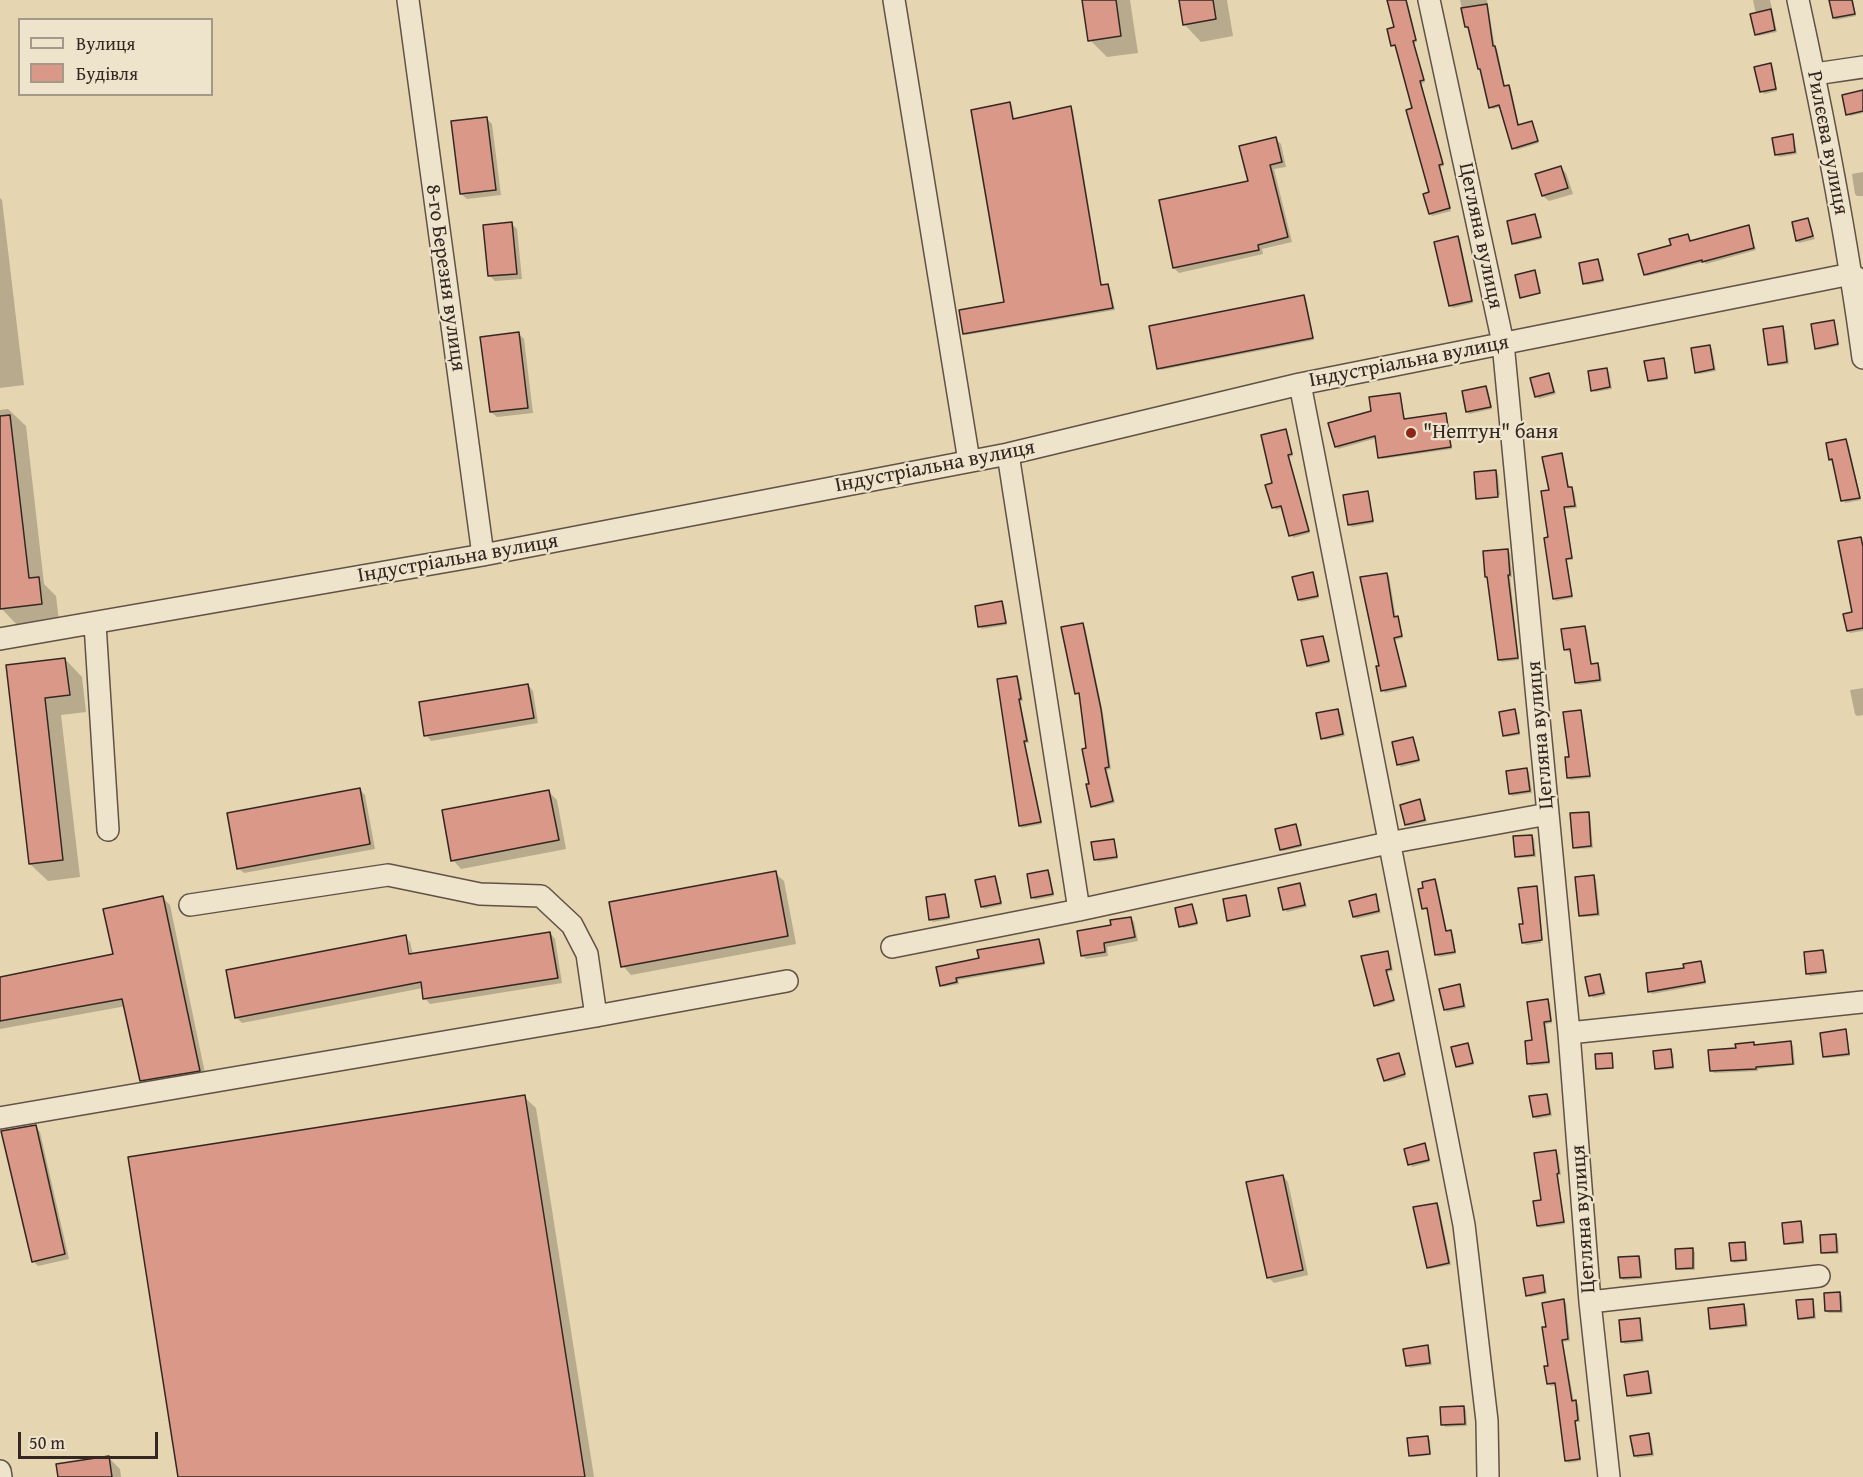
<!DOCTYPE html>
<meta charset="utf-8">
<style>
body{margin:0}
#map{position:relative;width:1863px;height:1477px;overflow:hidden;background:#e5d5b1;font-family:"Gentium Book Plus",serif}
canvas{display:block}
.legend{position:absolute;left:18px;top:18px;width:195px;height:78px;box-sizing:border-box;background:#eee4cc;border:2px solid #a49888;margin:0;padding:8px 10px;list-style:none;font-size:18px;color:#342722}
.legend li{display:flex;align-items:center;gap:12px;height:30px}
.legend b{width:30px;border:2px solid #a49888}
.scale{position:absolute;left:18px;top:1432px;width:140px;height:27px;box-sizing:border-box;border:3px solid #342722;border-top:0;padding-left:8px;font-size:18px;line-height:21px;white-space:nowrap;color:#342722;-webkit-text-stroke:4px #eee4cc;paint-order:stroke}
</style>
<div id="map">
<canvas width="1863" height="1477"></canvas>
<ul class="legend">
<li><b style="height:8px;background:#eee4cc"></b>Вулиця</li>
<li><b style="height:16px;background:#d99888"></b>Будівля</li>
</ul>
<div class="scale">50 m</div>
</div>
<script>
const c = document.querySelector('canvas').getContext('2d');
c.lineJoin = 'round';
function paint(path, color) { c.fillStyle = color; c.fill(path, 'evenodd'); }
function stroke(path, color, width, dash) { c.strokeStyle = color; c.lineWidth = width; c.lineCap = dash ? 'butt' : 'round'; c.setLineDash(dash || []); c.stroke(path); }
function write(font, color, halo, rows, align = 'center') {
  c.font = font + ' "Gentium Book Plus",serif'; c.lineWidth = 4.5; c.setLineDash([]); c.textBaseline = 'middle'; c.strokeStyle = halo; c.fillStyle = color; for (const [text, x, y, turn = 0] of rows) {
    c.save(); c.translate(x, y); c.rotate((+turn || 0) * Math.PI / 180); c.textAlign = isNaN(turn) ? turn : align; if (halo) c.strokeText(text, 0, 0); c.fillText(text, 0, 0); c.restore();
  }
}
paint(new Path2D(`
 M1083,0H1130L1138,53L1107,57L1090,40Z
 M1180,0H1227L1233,36L1201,42L1184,24Z
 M1388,0H1407L1417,42L1414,43L1425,82L1421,84L1444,166L1440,167L1451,211L1432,216L1430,214L1431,193L1414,109L1397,47L1393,45L1396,29Z
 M1460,0H1487L1495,47L1497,49L1505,87H1509L1511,89L1519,126L1531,123L1539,143L1516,150L1501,107L1493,109L1491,107L1482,71L1479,68L1470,29L1466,27Z
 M1753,0H1770L1777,32L1758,36L1756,34V14Z
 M1841,0H1853L1856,16L1836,20L1834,18Z
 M1770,65L1773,67L1777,91L1764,94L1762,91Z
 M1863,92V113L1850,116L1848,114Z
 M1010,103L1012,106L1014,120L1071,108L1073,110L1102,286L1107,285L1110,288L1115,310L966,335L964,333L1006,303Z
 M486,118L492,124L501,195L467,199L461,194Z
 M1792,136L1794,138L1797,154L1779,157L1777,154Z
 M1276,139L1281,144L1286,167L1274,169L1292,242L1262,249L1263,254L1179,273L1174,268L1250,182Z
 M1561,168L1566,173L1573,194L1549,201L1543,196L1537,175Z
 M1863,172V196H1857L1855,194L1852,174Z
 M0,198L2,200L24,385L0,388Z
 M1535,216L1537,218L1542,239L1515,245L1513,243Z
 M1808,220L1815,239L1799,243L1797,241Z
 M512,224L517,229L522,279L495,281L490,276Z
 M1748,226L1756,250L1706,264L1704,262L1647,276L1645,274L1673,246L1688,236L1691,242Z
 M1458,237L1460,240L1473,303L1453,308L1450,305Z
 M1598,260L1600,263L1604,282L1587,285L1585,283Z
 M1535,272L1541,291L1521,296Z
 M1304,297L1306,299L1314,340L1161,370L1159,368Z
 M1833,322L1835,324L1839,346L1819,350L1816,348Z
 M1782,328L1785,330L1789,364L1771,366L1769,364Z
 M518,333L524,339L533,413L497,417L491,412Z
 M1710,346L1712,349L1716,371L1699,374L1696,372Z
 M1663,360L1666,362L1668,380L1651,382L1649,380Z
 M1607,369L1609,372L1612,389L1595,392L1593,390Z
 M1549,374L1556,394L1539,399L1537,396Z
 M1486,388L1488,390L1492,409L1469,414L1467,411Z
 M1399,394L1401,397L1405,420L1445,414L1447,417L1452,449L1382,459L1379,457L1377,438L1338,449L1336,446L1373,412Z
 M8,409L26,426L44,584L56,596L59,621L18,626L1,608L0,410Z
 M1285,431L1293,456L1289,457L1310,533L1293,538L1283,508L1276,510L1274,507V484Z
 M1845,440L1848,443L1861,500L1845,503L1831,459Z
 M1561,455L1563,457L1569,489L1574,491L1577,508L1565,509L1573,560H1567L1573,598L1556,601L1554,598L1550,538V492Z
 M1495,471L1498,474L1500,495L1477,497Z
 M1367,493L1369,495L1374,523L1352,527L1349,525Z
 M1508,551L1510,553L1512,577H1510L1519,660L1502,662L1499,660Z
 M1312,574L1314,576L1319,598L1301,602L1299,599Z
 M1387,574L1389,576L1396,618L1399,620L1403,638L1395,640L1407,688L1385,693L1383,690L1381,667Z
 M1002,603L1004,605L1007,625L982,629L980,627Z
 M1863,611V631L1850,633L1848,631Z
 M1083,625L1085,627L1103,713L1111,769L1107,770L1115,803L1095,808L1093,806L1081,695L1076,693Z
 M1584,627L1587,630L1592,666L1598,665L1600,667L1602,682L1579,685L1576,683L1572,651L1568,652L1566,650Z
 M1323,637L1325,640L1330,663L1310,668L1308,665Z
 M65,659L82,677L86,712L61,715L80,877L48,881L30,864L8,666Z
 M1017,677L1019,680L1023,701H1020L1029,743H1025L1042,824L1022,828L1020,826Z
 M528,685L533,691L538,723L431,741L426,735Z
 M1863,688V715L1857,716L1855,714L1850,690Z
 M1338,711L1340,713L1345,736L1325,740L1323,738Z
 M1515,711L1517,713L1520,735L1506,737L1504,735Z
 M1580,711L1582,713L1591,778L1571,780L1568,778L1571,758Z
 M1413,738L1420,762L1401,767L1398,764Z
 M1527,770L1529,772L1532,793L1512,796L1510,793Z
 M360,790L365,795L375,849L244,873L238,868Z
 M548,791L557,800L566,849L461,869L453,860Z
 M1420,801L1427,822L1408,826L1406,824Z
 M1588,813L1590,815L1593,848L1577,849L1575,847Z
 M1296,826L1298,828L1302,847L1283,851L1281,849Z
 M1532,836L1534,838L1536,857L1519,858L1516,856Z
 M1113,840L1115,843L1118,859L1098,862L1096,859Z
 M1047,872L1050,874L1054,896L1035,900L1033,898Z
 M775,873L784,881L796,944L631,975L623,966Z
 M995,877L997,880L1002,905L984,909L982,906Z
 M1594,877L1596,879L1600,916L1583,917L1580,915Z
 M1435,881L1437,883L1447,932H1451L1453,934L1456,954L1439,957L1437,955L1429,910L1424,908Z
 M1300,885L1307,907L1287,912L1285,909Z
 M1535,888L1541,943L1526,945L1523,942L1525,925Z
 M944,895L947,898L950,919L933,922L931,920L927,898Z
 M1375,896L1381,913L1356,919L1354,917Z
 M163,898L170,905L206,1078L148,1087L141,1080L126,1006L0,1029V978L115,956Z
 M1192,906L1198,925L1183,928L1181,926Z
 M1130,918L1134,922L1138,941L1107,947L1108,956L1086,959L1082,955L1113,927Z
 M550,933L555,939L562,983L430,1004L425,998L423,988L242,1023L237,1018L405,937L410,942L413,955ZM405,941H408L412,961L409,962Z
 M1039,941L1041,943L1045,965L958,980L959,984L943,987L941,985L980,959Z
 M1823,951L1825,954L1827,974L1810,976L1807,973Z
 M1388,952L1390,955L1393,971L1387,972L1395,1002L1378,1007L1375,1005Z
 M1701,962L1703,965L1706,984L1652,994L1650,991L1685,969Z
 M1600,976L1602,978L1606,995L1593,998L1591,995Z
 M1459,986L1461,988L1466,1008L1447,1012L1445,1009Z
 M1547,1001L1550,1003L1552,1023L1546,1024L1550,1064L1531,1066L1529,1063L1533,1041Z
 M1845,1031L1847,1033L1850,1056L1827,1058L1824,1056Z
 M1790,1043L1793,1045L1795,1065L1758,1069V1071L1714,1073L1712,1071L1737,1050L1753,1044L1756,1046Z
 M1467,1045L1474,1065L1459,1068L1457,1066Z
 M1671,1051L1673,1053L1674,1069L1659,1070L1656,1068Z
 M1398,1055L1406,1077L1388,1082L1385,1080Z
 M1546,1095L1549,1097L1552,1116L1536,1119L1534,1117Z
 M524,1097L536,1108L594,1477H180Z
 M35,1126L40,1132L69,1259L38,1266L33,1261Z
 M1424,1145L1430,1162L1412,1167L1406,1150Z
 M1556,1152L1558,1154L1561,1175H1558L1565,1224L1540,1228L1538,1226Z
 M1283,1176L1288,1182L1308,1275L1274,1283L1268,1277Z
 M1437,1204L1439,1207L1451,1265L1430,1269L1428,1267Z
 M1800,1223L1803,1225L1804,1244L1787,1245L1785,1243Z
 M1836,1236L1838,1238L1839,1254H1824L1822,1252Z
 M1744,1244L1746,1246L1748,1261L1734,1263L1732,1260Z
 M1692,1250L1695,1252V1270H1679L1677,1268Z
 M1639,1257L1641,1259L1642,1279L1623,1280L1621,1278Z
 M1542,1276L1544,1279L1547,1294L1530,1297L1527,1295Z
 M1840,1294L1842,1296L1843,1313H1829L1826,1311Z
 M1564,1301L1566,1303L1570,1341L1563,1342L1574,1402L1578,1404L1580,1422H1576L1581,1461L1568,1463L1566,1460L1557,1385L1551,1386L1549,1383L1550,1367Z
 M1812,1301L1814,1303L1816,1319L1802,1320L1799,1318Z
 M1743,1305L1746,1308L1748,1327L1714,1330L1712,1328Z
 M1639,1320L1641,1322L1644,1342L1625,1344L1623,1342Z
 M1427,1347L1429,1349L1432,1365L1410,1368L1408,1366Z
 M1648,1373L1650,1375L1653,1394L1631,1398L1629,1395Z
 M1464,1407L1466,1410L1467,1426L1445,1427L1443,1424Z
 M1648,1435L1651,1437L1654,1456L1637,1458L1635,1456Z
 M1427,1437L1430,1440L1431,1455L1413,1457L1410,1455Z
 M109,1458L120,1469L121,1477H59Z`), '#0003');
const building = new Path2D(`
 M1082,0H1116L1121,36L1088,41Z
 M1179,0H1213L1216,19L1183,25Z
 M1387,0H1406L1416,40L1413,41L1424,80L1420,81L1443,164L1439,165L1450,208L1429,214L1423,194L1429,192L1406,110L1412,108L1395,45L1391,46L1387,29L1394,27Z
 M1829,0H1852L1855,14L1833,18Z
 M1487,4L1493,46H1495L1504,86L1509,85L1518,125L1532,121L1538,141L1512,149L1499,105L1489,108L1480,69H1478L1468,27H1465L1461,8Z
 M1771,9L1775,30L1755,35L1750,14Z
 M1771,63L1776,89L1760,92L1754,67Z
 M1863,90V111L1846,115L1842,95Z
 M1010,102L1013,119L1071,106L1101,285L1108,284L1113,308L963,334L959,310L1004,302L971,110Z
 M487,117L496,190L460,194L451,121Z
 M1793,134L1795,152L1775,155L1772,138Z
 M1276,137L1282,162L1270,165L1288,237L1258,245L1259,250L1173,268L1159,200L1248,181L1239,146Z
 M1561,166L1568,188L1542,196L1535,174Z
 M1535,214L1541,237L1512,244L1507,221Z
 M1808,218L1813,236L1796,241L1792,222Z
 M512,222L517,274L488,276L483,225Z
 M1749,225L1754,248L1702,262V260L1644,275L1638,254L1671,245L1669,239L1688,234L1690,241Z
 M1458,236L1472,301L1449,306L1434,242Z
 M1598,259L1603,280L1583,284L1579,263Z
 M1535,270L1540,293L1520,298L1515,275Z
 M1304,295L1313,338L1157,369L1149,326Z
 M1834,320L1838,344L1815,349L1811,324Z
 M1783,326L1787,362L1768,365L1763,329Z
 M519,332L528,408L490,412L480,337Z
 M1710,345L1714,369L1695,373L1691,348Z
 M1664,358L1667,378L1648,381L1644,361Z
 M1607,368L1610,387L1591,391L1588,371Z
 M1549,373L1554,392L1535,397L1530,378Z
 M1486,386L1491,407L1466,412L1462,391Z
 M1400,393L1404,419L1446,413L1451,447L1378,458L1375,436L1335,447L1328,423L1371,411L1369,397Z
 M10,415L29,578L39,577L42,604L0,609V416Z
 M1286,429L1292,454L1288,455L1309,531L1289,536L1281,506L1272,508L1265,485L1272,483L1261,435Z
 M1846,439L1860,498L1841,501L1832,459L1829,460L1826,443Z
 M1562,453L1568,487H1572L1575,506L1564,507L1572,558L1566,559L1572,596L1553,599L1544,538L1548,537L1541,491L1549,490L1542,457Z
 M1496,470L1498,497L1476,499L1474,472Z
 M1368,491L1373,521L1348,525L1343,495Z
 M1861,537L1863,547V628L1847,631L1843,614L1852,612L1838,541Z
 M1508,549L1510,575H1508L1518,658L1498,660L1487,577H1485L1483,551Z
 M1313,572L1318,596L1298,600L1292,577Z
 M1387,573L1394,617L1398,616L1402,636L1394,638L1406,686L1381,691L1376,666H1379L1360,577Z
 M1002,601L1006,623L978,627L975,606Z
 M1083,623L1101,709L1109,767L1105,768L1113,801L1091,807L1086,784H1089L1082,749L1086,748L1079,693L1075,694L1061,627Z
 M1585,626L1591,664L1598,663L1600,680L1575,683L1570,649L1564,650L1561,629Z
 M1323,636L1329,661L1307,666L1301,640Z
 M65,658L70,695L45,698L63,860L29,864L6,665Z
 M1017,676L1021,699H1019L1027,741H1024L1041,822L1019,826L997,679Z
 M528,684L534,718L424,736L419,702Z
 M1338,709L1343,734L1321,739L1316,713Z
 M1515,709L1519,733L1503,736L1499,712Z
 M1581,710L1590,776L1567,778L1565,757H1569L1563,712Z
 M1413,737L1419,760L1397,765L1392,742Z
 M1527,768L1530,791L1509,794L1506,771Z
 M360,788L370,844L237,869L227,813Z
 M549,790L559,840L451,861L442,810Z
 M1420,799L1425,820L1405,825L1400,805Z
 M1589,812L1591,846L1573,848L1570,813Z
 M1296,824L1301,845L1280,850L1275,829Z
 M1532,835L1534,855L1515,857L1513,836Z
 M1114,839L1117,857L1094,860L1091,842Z
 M1048,870L1053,894L1031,898L1027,874Z
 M776,871L788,936L621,967L609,902Z
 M1594,875L1598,914L1579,916L1575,877Z
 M995,876L1001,903L981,907L975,880Z
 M1435,879L1446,931L1451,930L1455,952L1435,955L1427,908L1422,909L1418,889L1423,888L1422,882Z
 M1300,883L1305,905L1283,910L1278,888Z
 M1537,886L1542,940L1522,943L1519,924H1523L1518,888Z
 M945,894L949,917L929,920L926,897Z
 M1376,894L1379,911L1353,917L1349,901Z
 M1246,895L1250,916L1227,921L1223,899Z
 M163,896L200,1071L140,1081L122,999L0,1021V977L113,954L103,909Z
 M1192,904L1197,923L1179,927L1175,908Z
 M1131,917L1135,937L1104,943L1105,952L1081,956L1077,931L1111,925L1110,920Z
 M550,932L558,978L423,999L421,982L235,1018L226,970L406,935L409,954Z
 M1039,939L1044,963L956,978L957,982L940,986L936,967L979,958L977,950Z
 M1823,950L1826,972L1806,974L1804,952Z
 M1388,951L1391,969L1386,970L1394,1000L1374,1006L1361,956Z
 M1701,961L1705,982L1648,992L1646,973L1684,968L1683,964Z
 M1600,974L1604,993L1589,996L1585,977Z
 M1460,984L1464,1006L1444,1010L1439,989Z
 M1548,999L1551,1021L1544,1022L1549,1062L1527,1064L1525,1041L1532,1040L1527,1002Z
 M1846,1029L1849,1054L1823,1057L1820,1033Z
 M1791,1041L1793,1064L1756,1067V1069L1710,1071L1708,1050L1736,1048L1735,1044L1754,1042V1045Z
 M1468,1043L1473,1063L1456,1067L1451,1047Z
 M1671,1049L1673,1067L1655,1069L1653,1051Z
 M1399,1053L1405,1074L1384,1081L1377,1059Z
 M1612,1053L1613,1068L1596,1069L1595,1054Z
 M1547,1094L1550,1114L1533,1117L1529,1096Z
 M525,1095L585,1477H178L128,1157Z
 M36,1125L65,1254L32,1262L1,1131Z
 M1425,1143L1429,1160L1408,1165L1404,1149Z
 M1556,1150L1559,1173L1557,1174L1564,1222L1537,1226L1533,1201L1541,1200L1534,1153Z
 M1283,1175L1303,1270L1267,1278L1246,1182Z
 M1437,1203L1449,1263L1427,1268L1413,1207Z
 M1801,1221L1803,1242L1784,1244L1782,1223Z
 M1836,1234L1837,1252L1821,1253L1820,1235Z
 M1745,1242L1746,1260L1731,1261L1729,1243Z
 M1693,1248V1268L1676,1269L1675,1249Z
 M1639,1256L1641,1277L1620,1278L1618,1257Z
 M1543,1275L1545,1292L1526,1296L1523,1278Z
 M1840,1292L1841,1311H1825L1824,1293Z
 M1564,1299L1568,1339L1562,1340L1572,1401L1576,1400L1578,1420L1575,1421L1580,1459L1565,1461L1555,1383L1547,1384L1544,1366H1548L1542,1327H1546L1542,1303Z
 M1813,1299L1814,1317L1798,1319L1796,1300Z
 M1744,1304L1746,1325L1710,1329L1708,1308Z
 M1640,1318L1642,1340L1621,1342L1619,1320Z
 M1428,1345L1430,1363L1406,1366L1403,1349Z
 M1648,1371L1651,1393L1627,1396L1624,1375Z
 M1464,1406L1465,1424L1441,1425L1440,1407Z
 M1649,1433L1652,1454L1634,1456L1630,1436Z
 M1428,1436L1430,1454L1409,1456L1407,1438Z
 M109,1456L112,1477H58L56,1464Z`);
paint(building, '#d99888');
stroke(building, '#342722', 1.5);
const minor = new Path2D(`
 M408,0L483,555
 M894,0L969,461
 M1429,0L1503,343L1569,1033L1590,1302L1609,1477
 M1798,0C1824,119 1847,238 1863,358
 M1815,74L1863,67
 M1300,384L1464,1225L1487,1421L1488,1477
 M1008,454L1079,910
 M95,624L108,830
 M0,639L483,555L1008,454L1300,384L1851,274L1863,282
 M190,905L388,875L480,894L541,896L572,925L587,954L596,1016
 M892,947L1079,910L1388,843L1548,814
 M1569,1033L1863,1002
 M0,1118L596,1016L787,981
 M1590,1302L1819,1276
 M0,1471L1,1477`);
stroke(minor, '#605246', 24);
stroke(minor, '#eee4cc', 21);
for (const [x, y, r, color] of [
 [1411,433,6,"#8f2418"]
]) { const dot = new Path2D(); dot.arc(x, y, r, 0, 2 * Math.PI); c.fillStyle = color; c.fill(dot); stroke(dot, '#eee4cc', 2); }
write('21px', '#342722', '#eee4cc', [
 ["Рилєєва вулиця",1827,143,79],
 ["Цегляна вулиця",1480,236,78],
 ["8-го Березня вулиця",445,278,82],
 ["Індустріальна вулиця",1409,362,-11],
 ["Індустріальна вулиця",935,467,-11],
 ["Індустріальна вулиця",458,559,-10],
 ["Цегляна вулиця",1541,735,-95],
 ["Цегляна вулиця",1584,1219,-94]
]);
write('21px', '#342722', '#eee4cc', [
 ["\"Нептун\" баня",1423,433]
], 'left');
</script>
